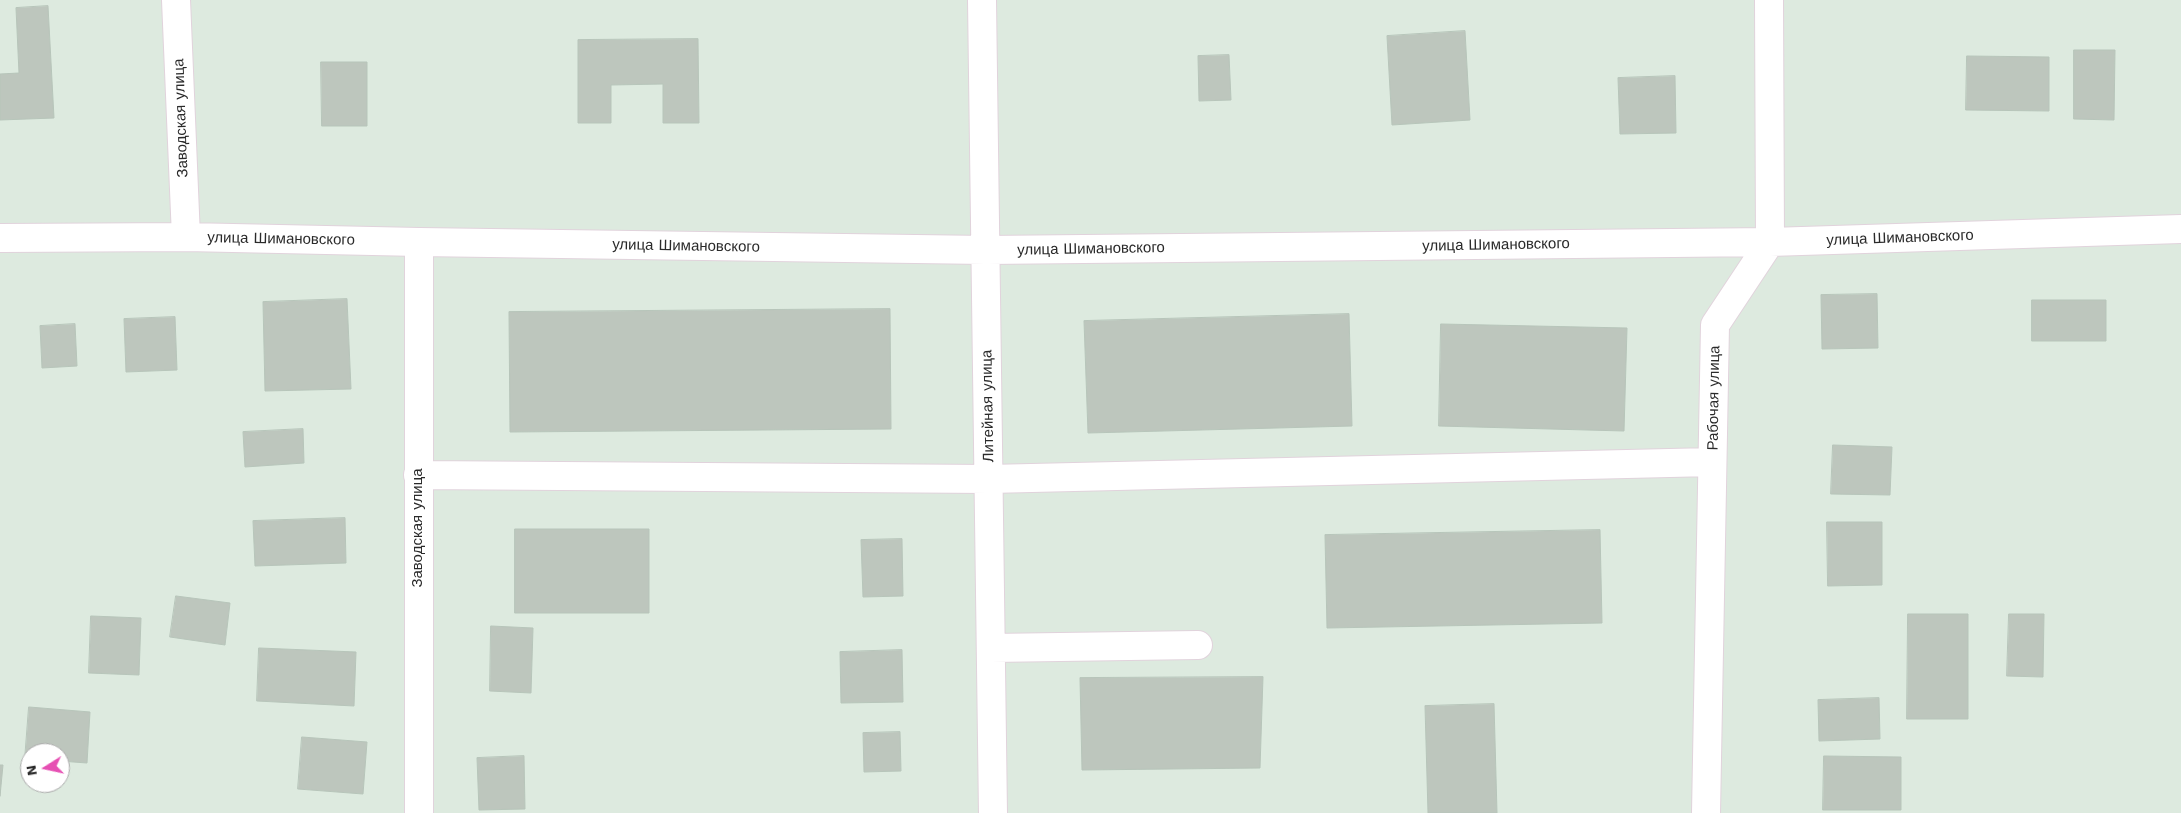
<!DOCTYPE html>
<meta charset="utf-8">
<style>
body{margin:0}
#map{position:relative;width:2181px;height:813px;overflow:hidden;background:#ddeadf;font-family:"Work Sans",sans-serif}
canvas{display:block}
.north{position:absolute;left:20px;top:743px;width:50px;height:50px;box-sizing:border-box;background:#fff;border:1px solid #aaa;border-radius:50%;rotate:260deg;font-size:14px;font-weight:700;line-height:20px;text-align:center;color:#2a2a2a}
.north::after{content:'';display:block;margin:auto;width:18px;height:22px;background:#e64fb3;clip-path:polygon(50% 0,100% 100%,50% 72%,0 100%)}
</style>
<div id="map">
<canvas width="2181" height="813"></canvas>
<div class="north">N</div>
</div>
<script>
const c = document.querySelector('canvas').getContext('2d');
c.lineJoin = 'round';
function paint(path, color) { c.fillStyle = color; c.fill(path, 'evenodd'); }
function stroke(path, color, width, dash) { c.strokeStyle = color; c.lineWidth = width; c.lineCap = dash ? 'butt' : 'round'; c.setLineDash(dash || []); c.stroke(path); }
function write(font, color, halo, rows, align = 'center') {
  c.font = font + ' "Work Sans",sans-serif'; c.lineWidth = 4.5; c.setLineDash([]); c.textBaseline = 'middle'; c.strokeStyle = halo; c.fillStyle = color; for (const [text, x, y, turn = 0] of rows) {
    c.save(); c.translate(x, y); c.rotate((+turn || 0) * Math.PI / 180); c.textAlign = isNaN(turn) ? turn : align; if (halo) c.strokeText(text, 0, 0); c.fillText(text, 0, 0); c.restore();
  }
}
const building = new Path2D(`
 M48,6L54,118L0,120V74L19,73L16,8Z
 M1465,31L1470,120L1392,125L1387,36Z
 M698,39L699,123H663V84L611,85V123H578V40Z
 M2074,50H2115L2114,120L2074,119Z
 M1229,55L1231,100L1199,101L1198,56Z
 M1967,56L2049,57V111L1966,110Z
 M321,62H367V126H322Z
 M1675,76L1676,133L1620,134L1618,78Z
 M1877,294L1878,348L1822,349L1821,295Z
 M347,299L351,389L265,391L263,302Z
 M2032,300H2106V341H2032Z
 M890,309L891,429L510,432L509,312Z
 M1349,314L1352,426L1088,433L1084,321Z
 M175,317L177,370L126,372L124,319Z
 M75,324L77,366L42,368L40,326Z
 M1441,324L1627,328L1624,431L1439,426Z
 M303,429L304,463L245,467L243,432Z
 M1833,445L1892,447L1890,495L1831,494Z
 M345,518L346,563L255,566L253,521Z
 M1827,522H1882V585L1828,586Z
 M515,529H649V613H515Z
 M1600,530L1602,623L1327,628L1325,535Z
 M902,539L903,596L863,597L861,540Z
 M176,596L230,603L225,645L170,637Z
 M1908,614H1968V719H1907Z
 M2009,614H2044L2043,677L2007,676Z
 M91,616L141,618L139,675L89,673Z
 M491,626L533,628L531,693L490,691Z
 M259,648L356,652L354,706L257,701Z
 M902,650L903,702L841,703L840,652Z
 M1263,677L1260,768L1082,770L1080,678Z
 M1879,698L1880,739L1819,741L1818,700Z
 M1494,704L1497,813H1428L1425,706Z
 M29,707L90,712L87,763L60,761V753H30V759H25Z
 M900,732L901,771L864,772L863,733Z
 M302,737L367,742L363,794L298,789Z
 M524,756L525,809L479,810L477,758Z
 M1824,756L1901,757V810H1823Z
 M0,765H3L0,796Z`);
paint(building, '#bdc6bd');
stroke(building, '#b7c5ba', 1);
const minor = new Path2D(`
 M176,0L186,237
 M982,0L993,813
 M0,238L186,237L419,242L986,250L1770,242L2181,229
 M419,242V813
 M418,475L989,479L1712,462
 M991,648L1198,645
 M1706,813L1715,325L1770,242L1769,0`);
stroke(minor, '#e1d3dc', 30);
stroke(minor, '#fff', 28);
write('15px', '#2a2a2a', '#fff', [
 ["Заводская улица",181,118,-92],
 ["улица Шимановского",1900,238,-2],
 ["улица Шимановского",281,239,1],
 ["улица Шимановского",1496,245,-1],
 ["улица Шимановского",686,246,1],
 ["улица Шимановского",1091,249,-1],
 ["Рабочая улица",1714,398,-89],
 ["Литейная улица",988,406,-91],
 ["Заводская улица",418,528,-90]
]);
</script>
